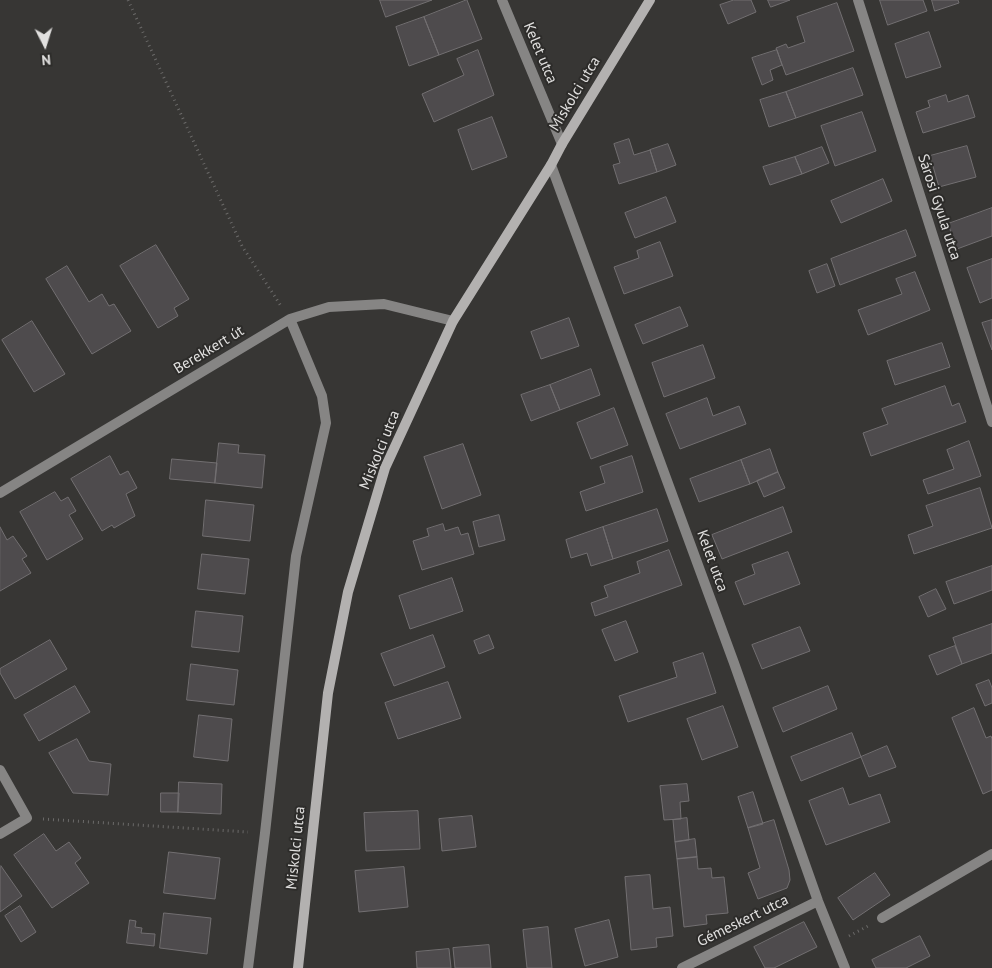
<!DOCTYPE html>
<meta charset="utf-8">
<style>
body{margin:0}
#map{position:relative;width:992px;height:968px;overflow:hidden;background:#373634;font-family:"PT Sans",sans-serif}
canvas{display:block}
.north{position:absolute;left:20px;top:20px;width:50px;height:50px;-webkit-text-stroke:4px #2d2c2a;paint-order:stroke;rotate:175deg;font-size:14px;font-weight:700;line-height:20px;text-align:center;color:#e1e0df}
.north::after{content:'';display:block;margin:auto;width:18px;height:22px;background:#e1e0df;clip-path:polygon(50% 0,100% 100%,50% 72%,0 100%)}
</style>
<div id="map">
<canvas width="992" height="968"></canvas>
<div class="north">N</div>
</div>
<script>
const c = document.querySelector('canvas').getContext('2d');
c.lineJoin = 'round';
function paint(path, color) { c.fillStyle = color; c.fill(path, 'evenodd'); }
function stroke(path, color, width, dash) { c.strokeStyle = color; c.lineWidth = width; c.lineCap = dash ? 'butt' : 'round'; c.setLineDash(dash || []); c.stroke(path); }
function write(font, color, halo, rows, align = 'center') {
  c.font = font + ' "PT Sans",sans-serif'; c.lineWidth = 4; c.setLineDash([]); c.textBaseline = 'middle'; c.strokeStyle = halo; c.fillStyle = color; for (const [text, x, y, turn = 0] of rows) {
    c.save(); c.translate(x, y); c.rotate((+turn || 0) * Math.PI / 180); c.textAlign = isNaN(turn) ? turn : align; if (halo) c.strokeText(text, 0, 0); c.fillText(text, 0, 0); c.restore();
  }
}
const building = new Path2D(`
 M380,0H432L386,17Z
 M467,0L482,39L439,55L424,17Z
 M734,0H751L756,12L728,24L720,5Z
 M768,0H790L771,7Z
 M880,0H923L927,11L888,25Z
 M932,0H958L959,3L935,11Z
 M837,3L854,51L786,75L776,48L786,44L788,48L805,42L797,17Z
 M424,17L439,55L409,66L396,27Z
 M929,32L941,67L906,78L895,44Z
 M478,50L494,95L434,122L422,94L464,75L457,59Z
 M777,50L782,65L770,70L773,80L762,85L752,58Z
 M853,68L863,95L796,118L786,92Z
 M786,92L796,118L769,127L760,100Z
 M946,95L948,102L968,95L975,117L923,133L916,112L930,107L928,101Z
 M862,112L876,151L835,166L821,126Z
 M492,117L507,157L472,170L458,130Z
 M629,139L634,155L650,150L657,172L619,184L613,165L620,163L614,144Z
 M668,144L676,165L657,172L650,150Z
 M967,146L976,177L939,187L930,156Z
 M822,147L829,163L802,174L795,157Z
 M795,157L802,174L770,185L763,167Z
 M883,179L892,201L841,223L831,201Z
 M666,197L676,222L635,238L625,213Z
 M992,208V236L957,249L948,224Z
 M906,230L916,256L840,285L831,259Z
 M660,242L673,276L624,294L614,267L639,258L637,251Z
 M156,245L189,299L174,308L178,316L158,328L120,266Z
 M992,259V298L980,303L967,268Z
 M827,264L835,286L817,293L809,271Z
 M67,266L89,302L102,294L109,306L114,304L131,331L92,354L46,279Z
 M915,272L930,310L868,335L858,310L902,294L896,279Z
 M680,307L688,326L643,344L635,325Z
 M569,318L579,346L541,359L531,332Z
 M992,320V350L982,323Z
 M32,321L65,374L34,392L2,340Z
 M942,343L950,367L895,385L887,361Z
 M703,345L715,378L664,397L652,363Z
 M591,369L600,395L560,410L550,385Z
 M550,385L560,410L531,421L521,395Z
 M945,386L952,406L959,403L966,422L871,456L863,433L888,424L882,409Z
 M707,398L713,416L739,406L746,424L680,449L666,414Z
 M614,408L628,445L591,459L577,423Z
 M969,441L981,476L928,494L923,480L954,469L947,450Z
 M219,443L239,445L238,453L265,455L262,488L215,483Z
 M463,444L481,495L442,509L424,457Z
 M770,449L778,472L750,484L741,460Z
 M110,456L120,475L128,471L137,488L126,494L135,516L114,528L112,525L102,531L71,479Z
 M632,456L643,492L586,511L580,492L605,483L600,467Z
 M172,459L217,463L215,483L170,479Z
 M741,460L750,484L699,502L690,479Z
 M778,472L785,488L764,497L757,481Z
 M980,488L992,528L914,554L908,535L933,526L926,506Z
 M55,492L61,501L68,497L76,511L69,515L83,539L47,560L20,512Z
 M206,500L254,505L250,541L203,536Z
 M783,507L792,532L722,559L712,535Z
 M657,509L668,541L613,559L603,527Z
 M499,515L505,540L479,547L473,522Z
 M443,524L445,531L458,527L461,535L468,533L474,554L422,570L413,541L429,536L427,529Z
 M0,527L7,540L13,536L27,556L22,559L31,573L0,591Z
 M603,527L613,559L591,566L587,553L571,558L566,540Z
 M669,550L682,585L595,616L591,603L608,597L604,586L640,573L637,562Z
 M788,552L800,584L744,605L735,582L755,574L752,565Z
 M202,554L249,559L245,594L198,589Z
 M992,566V590L954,604L946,582Z
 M452,578L463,611L410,629L399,596Z
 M936,589L946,609L928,617L919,597Z
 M196,611L243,616L239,652L192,647Z
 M626,621L638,652L615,661L602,630Z
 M992,624V653L962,664L953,638Z
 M800,627L810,651L762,669L752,645Z
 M433,635L445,667L394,686L381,654Z
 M489,635L494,648L479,654L474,641Z
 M50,640L67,669L15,699L0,673V669Z
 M955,646L962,664L937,675L929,656Z
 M703,653L716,693L628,722L619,696L677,677L673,663Z
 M191,664L238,670L234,705L187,700Z
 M989,680L992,688V703L985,706L976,685Z
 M448,682L461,718L398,739L385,703Z
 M75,686L90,712L39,741L24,715Z
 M828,686L837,709L783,732L773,708Z
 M723,706L738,747L702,760L687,719Z
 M974,708L986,738L991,736L992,739V790L983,794L952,718Z
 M199,715L232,719L228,761L194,757Z
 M852,733L861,757L801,781L791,757Z
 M77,739L89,761L111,764L108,795L73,793L49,753Z
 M887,746L896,767L869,777L861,757Z
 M179,782L222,784L221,814L178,812Z
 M687,784L689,801L680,802L681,819L664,820L660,786Z
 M843,788L849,805L880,794L890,822L826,845L809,801Z
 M753,792L763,824L748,828L738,797Z
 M161,793H179L178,812H161Z
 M418,811L420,849L366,851L364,813Z
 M472,816L476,847L442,851L439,819Z
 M687,818L689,840L675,842L673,820Z
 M774,820L789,870L790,880L787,888L758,899L748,873L760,868L748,828Z
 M44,834L56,851L69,842L81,858L75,863L89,883L52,908L14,855Z
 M695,839L697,857L677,859L675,842Z
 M169,852L220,858L215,899L164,893Z
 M697,857L698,869L711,868L712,878L724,877L728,913L706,915L707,924L684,927L677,859Z
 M1,866L22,896L0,912V867Z
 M404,867L408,907L359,912L355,871Z
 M875,873L890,895L853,920L838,898Z
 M650,875L653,909L670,907L673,936L656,938L657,947L631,950L625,877Z
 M20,906L36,932L21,942L5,916Z
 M164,913L211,918L207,954L160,948Z
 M130,920L136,921L135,927L142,928L141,933L155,934L154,946L127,943Z
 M609,920L618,957L585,966L575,929Z
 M804,922L817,947L774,968H765L754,947Z
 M548,927L552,968H527L523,930Z
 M920,936L930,956L906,968H876L872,960Z
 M489,945L491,968H455L453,948Z
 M449,949L451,968H417L416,952Z`);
paint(building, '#4e4b4d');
stroke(building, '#726f71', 1);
stroke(new Path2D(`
 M128,0L242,246L281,306
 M43,819L248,832
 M849,936L870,925`), '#6b6a69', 3, [1, 4]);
stroke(new Path2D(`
 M502,0L562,144
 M858,0L992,422
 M551,165L734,663L818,901L845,968
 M0,493L290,319L329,307L384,304L453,321
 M0,770L27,818L0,834
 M882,918L992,854
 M248,968L265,833L296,556L326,423L322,396L290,319
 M682,968L818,901`), '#868584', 10);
stroke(new Path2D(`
 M298,968L328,693L348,592L385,468L453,321L551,165L562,144L650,0`), '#b3b1b0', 10);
write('15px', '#e1e0df', '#2d2c2a', [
 ["Kelet utca",540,53,67],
 ["Miskolci utca",575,94,-59],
 ["Sárosi Gyula utca",939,207,72],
 ["Berekkert út",209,350,-31],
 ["Miskolci utca",380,450,-68],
 ["Kelet utca",712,561,70],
 ["Miskolci utca",296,848,-84],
 ["Gémeskert utca",743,921,-26]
]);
</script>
